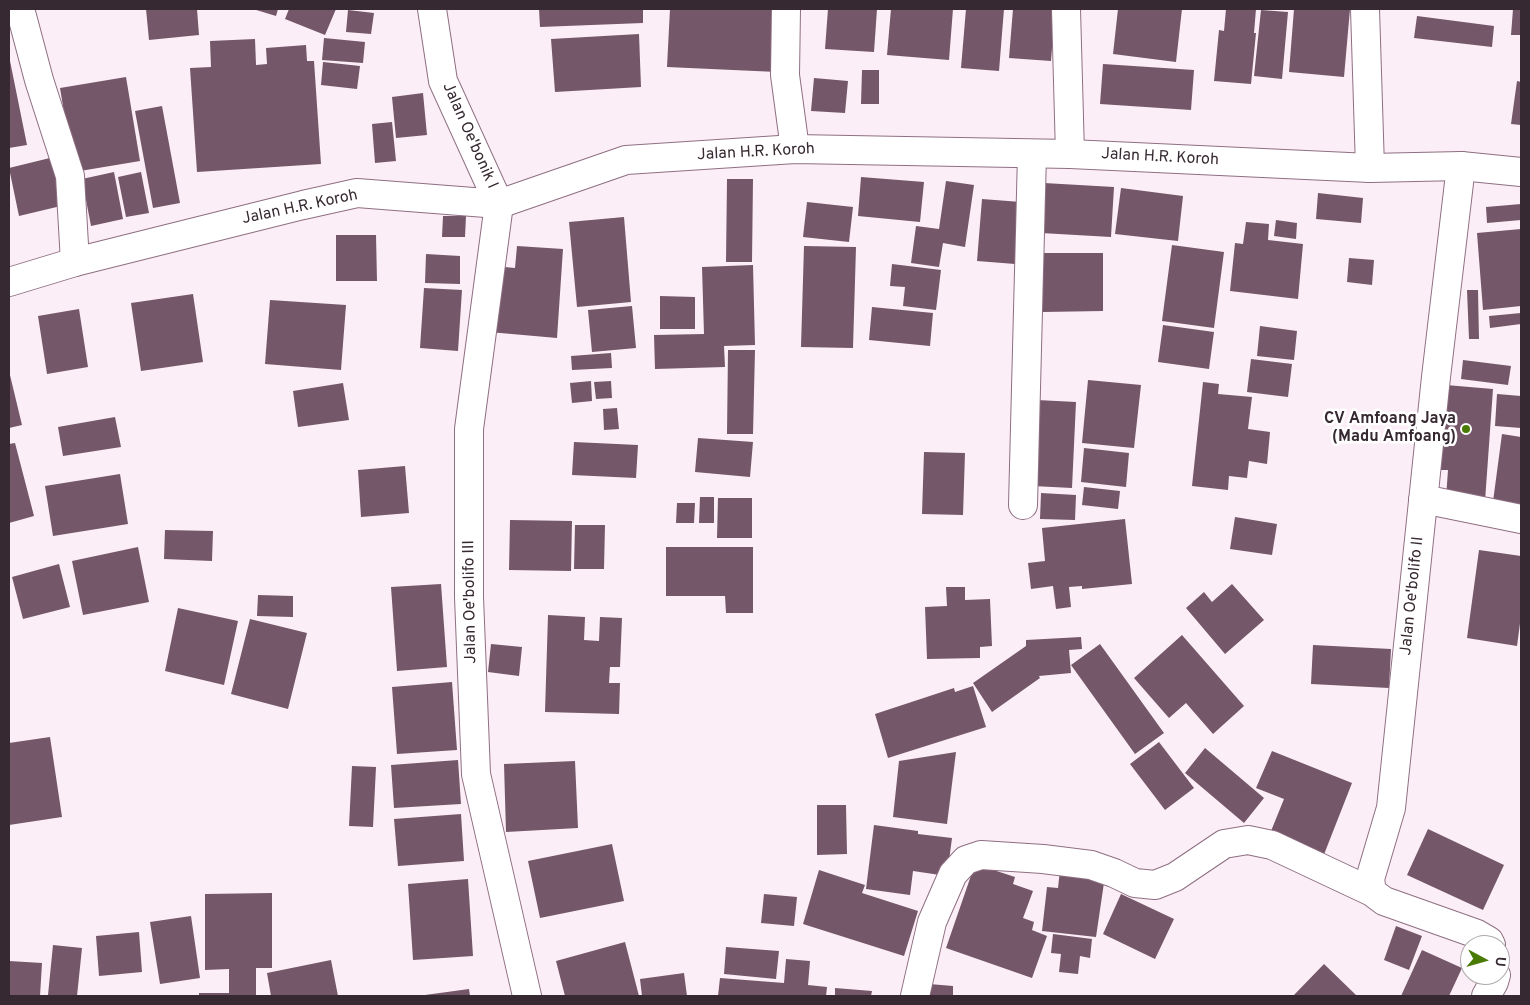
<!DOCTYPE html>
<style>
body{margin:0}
#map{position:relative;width:1530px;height:1005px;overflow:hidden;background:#fceef6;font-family:Overpass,sans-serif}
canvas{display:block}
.frame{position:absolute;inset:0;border:10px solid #362931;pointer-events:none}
.north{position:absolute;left:1460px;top:935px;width:50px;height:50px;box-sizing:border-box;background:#fff;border:1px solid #afa9ad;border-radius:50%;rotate:96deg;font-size:14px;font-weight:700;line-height:20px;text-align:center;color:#362931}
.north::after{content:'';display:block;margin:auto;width:18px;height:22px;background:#497a03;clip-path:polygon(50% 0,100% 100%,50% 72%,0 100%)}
</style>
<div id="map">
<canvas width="1530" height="1005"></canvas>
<div class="frame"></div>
<div class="north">U</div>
</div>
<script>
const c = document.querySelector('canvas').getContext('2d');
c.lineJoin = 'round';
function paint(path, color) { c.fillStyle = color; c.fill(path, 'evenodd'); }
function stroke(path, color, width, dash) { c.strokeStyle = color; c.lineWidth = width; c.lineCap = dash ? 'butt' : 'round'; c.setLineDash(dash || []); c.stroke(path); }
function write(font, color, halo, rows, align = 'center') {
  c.font = font + ' Overpass,sans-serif'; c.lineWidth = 5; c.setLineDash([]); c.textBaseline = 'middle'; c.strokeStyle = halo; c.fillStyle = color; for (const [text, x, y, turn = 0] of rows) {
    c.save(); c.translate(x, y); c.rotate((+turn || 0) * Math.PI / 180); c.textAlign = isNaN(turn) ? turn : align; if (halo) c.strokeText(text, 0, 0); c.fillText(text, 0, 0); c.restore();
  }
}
paint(new Path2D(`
 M146,9H197L199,35L149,40Z
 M253,9H278L276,16Z
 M289,9H336L325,35L285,19Z
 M539,9H643V23L540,27Z
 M670,9H780L777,72L667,67Z
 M828,9H877L874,52L825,49Z
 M891,9H953L949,60L887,55Z
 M966,9H1004L999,71L961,68Z
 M1013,9H1055L1051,61L1009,58Z
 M1118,9H1182L1176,62L1113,54Z
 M1226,9H1256L1254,33H1256L1251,84L1214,81L1219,30L1224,31Z
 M1294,9H1350L1344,77L1289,72Z
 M1513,9H1521V35H1511Z
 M348,10L374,13L371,34L346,32Z
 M1261,10L1288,12L1282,79L1254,76Z
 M1417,16L1494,26L1492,47L1414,38Z
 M639,34L641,87L555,92L551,39Z
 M324,38L365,42L363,63L322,60Z
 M255,39L256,65L267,64L266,48L306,45L307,61H314L321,164L197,172L190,68L211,67L210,41Z
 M9,56L27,145L9,148Z
 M323,62L360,66L357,89L321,85Z
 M1103,64L1194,70L1191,110L1100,104Z
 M862,70H879V104H861Z
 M126,77L140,161L74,172L60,88Z
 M814,78L848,81L845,113L811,111Z
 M1517,81L1521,82V125L1511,124Z
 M423,93L427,135L396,138L392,97Z
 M162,106L180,203L153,208L135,111Z
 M392,122L396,161L375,163L372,124Z
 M54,157L65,205L19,216L9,168Z
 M114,172L123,219L91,226L82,179Z
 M141,172L149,213L126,217L118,177Z
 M861,177L924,182L920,222L858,216Z
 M727,179H753L752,262H726Z
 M946,181L974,185L965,247L943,243L939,267L911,263L916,226L939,229Z
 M1044,183L1114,187L1111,237L1041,233Z
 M1121,188L1183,196L1178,241L1115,234Z
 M1318,193L1363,198L1361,223L1316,219Z
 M982,199L1021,202L1015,264L977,261Z
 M807,202L853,207L849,242L803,237Z
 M1521,204V220L1487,223L1486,207Z
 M443,216H466L465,237H442Z
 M624,217L631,302L577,307L569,222Z
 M1276,220L1297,223L1296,239L1274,236Z
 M1246,222L1269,224L1268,240L1303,244L1298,299L1230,291L1235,243L1243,244Z
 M1521,229V306L1483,310L1477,233Z
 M336,235H376L377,281H336Z
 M1172,245L1224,252L1214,328L1162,321Z
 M517,246L563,249L557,338L489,332L494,266L515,268Z
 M804,246L856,247L853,348L801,347Z
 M1043,253H1103V311L1043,312Z
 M426,254L460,256V284L425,283Z
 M1349,258L1374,260L1372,285L1347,282Z
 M892,264L941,270L936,310L903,306L905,287L890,286Z
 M753,265L755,345L724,346L725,367L655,369L654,335L704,334L702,267Z
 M424,288L462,290L458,351L420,348Z
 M1467,290H1478L1479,339H1469Z
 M193,294L203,362L141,371L131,303Z
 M660,296L695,297V329H660Z
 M270,300L346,305L341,370L265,364Z
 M632,306L636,348L592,352L588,310Z
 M872,307L933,313L930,346L869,340Z
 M79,309L88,367L47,374L38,316Z
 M1521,313V324L1490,328L1489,316Z
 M1163,325L1214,332L1209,369L1158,362Z
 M1260,326L1297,331L1294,360L1257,356Z
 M728,350H755L753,434H727Z
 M611,353L612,368L572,370L571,356Z
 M1251,359L1292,364L1288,397L1247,392Z
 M1463,360L1511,366L1508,385L1461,379Z
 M9,371L22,425L9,428Z
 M1088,380L1141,385L1134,448L1082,443Z
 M591,381L592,401L572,403L570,383Z
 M611,381L612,398L596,399L594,382Z
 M1203,382L1219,384L1218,394L1252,397L1248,429L1270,432L1267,464L1249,461L1247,478L1229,476L1228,490L1192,486Z
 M343,383L349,420L298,427L293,391Z
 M1446,385L1493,389L1485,501L1446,498L1448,470H1440Z
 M1497,394L1521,396V428L1495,426Z
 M1037,400L1076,402L1072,488L1033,486Z
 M617,408L619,429L604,430L603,409Z
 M115,417L121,447L63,456L58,427Z
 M1502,434L1521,437V513L1492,509Z
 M698,438L753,442L750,477L695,472Z
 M574,442L638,445L636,478L572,475Z
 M15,443L34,516L9,523V444Z
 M1084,448L1129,453L1126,487L1081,482Z
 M924,452L965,453L963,515L922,514Z
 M405,466L409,513L361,517L358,470Z
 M120,474L128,524L53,536L45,486Z
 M1084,487L1120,491L1118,509L1082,505Z
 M1041,493L1076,495L1075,520L1040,519Z
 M700,497H714V523H699Z
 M718,498H752V538H717Z
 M677,503H695L694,523H676Z
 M1235,517L1277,524L1272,555L1230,549Z
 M1125,519L1132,584L1082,589V586L1069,587L1071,607L1056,609L1053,586L1031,589L1028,563L1045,561L1042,528Z
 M510,520L572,521L571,571L509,570Z
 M575,525H605L604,569H574Z
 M165,530L213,531L212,561L164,559Z
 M138,547L149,602L83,615L72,561Z
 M666,547H753V613H726L725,596H666Z
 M1479,550L1521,556V616L1517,646L1467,638Z
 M59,564L70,607L23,619L12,577Z
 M441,584L447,667L397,671L391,587Z
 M1232,584L1264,620L1225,654L1186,608L1204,592L1212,602Z
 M946,587H965V600L990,599L992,646L980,647V658L927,659L925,607L947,606Z
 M258,595L293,596V617L257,616Z
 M178,608L238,621L224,685L165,671Z
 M548,615L585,617L584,640L599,641L600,617L622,618L620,667H610L609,683H620L619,714L545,712Z
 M250,619L307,633L288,709L231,694Z
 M1182,635L1244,706L1213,734L1186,703L1169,718L1134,678Z
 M1081,637L1082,649L1069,650L1071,673L1039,676L1040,678L992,712L973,683L1026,646V640Z
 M491,644L522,647L519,676L488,672Z
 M1100,644L1164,733L1135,754L1071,665Z
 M1313,645L1391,649L1389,688L1311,684Z
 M452,682L457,750L397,754L392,687Z
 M973,686L986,727L888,758L875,714L954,688L955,692Z
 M50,737L62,817L9,825V743Z
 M1159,742L1194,788L1165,810L1130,764Z
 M1205,748L1264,798L1244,823L1185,773Z
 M1272,751L1352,783L1323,857L1269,836L1284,799L1256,788Z
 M956,752L947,824L893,817L899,761Z
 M458,760L461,804L394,808L391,765Z
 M575,761L578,828L506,832L504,764Z
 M352,766L376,767L373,827L349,826Z
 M817,805H846L847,854L817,855Z
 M461,814L464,861L398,866L394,819Z
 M874,825L918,831V834L952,838L947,876L913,871L910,895L866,889Z
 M1428,829L1504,865L1483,910L1407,875Z
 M612,844L624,901L540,918L528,861Z
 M975,864L1015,877L1013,884L1033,891L1023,918L1034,922L1032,930L1047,936L1032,978L946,948Z
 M819,870L865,885L862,893L918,911L904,956L803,924Z
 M1060,870L1105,876L1096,937L1042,931L1047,887L1058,888Z
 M468,879L473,956L413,960L408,884Z
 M272,893V968H256V996H199V993H229V969L205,970V894Z
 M764,894L797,897L794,926L761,923Z
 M1121,894L1174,919L1155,959L1103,934Z
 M191,916L200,978L160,984L150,922Z
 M1396,926L1422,936L1409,970L1384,960Z
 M139,932L142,972L99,976L96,936Z
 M1053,934L1092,939L1090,958L1080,956L1078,974L1059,972L1061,954L1051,953Z
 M625,942L639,996H565L556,961Z
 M53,945L82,948L77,996L48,995Z
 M726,947L779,951L776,979L724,974Z
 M1422,950L1462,968L1449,996H1401Z
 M786,959L810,961L808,985L827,987L826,996H718L720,978L784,983Z
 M331,960L338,996H271L267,973Z
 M9,961L42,963L40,996H9Z
 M1324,964L1357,996H1293Z
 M684,973L687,996H642L640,979Z
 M929,984L953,986V996H927Z
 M835,988L872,991L871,996H835Z
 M469,989L470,996H425V995Z`), '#745769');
const minor = new Path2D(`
 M786,9L785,75L795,149
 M1066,9L1070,154
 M22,16L39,80L70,176L75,262
 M1461,166L1436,377L1391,808L1370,879L1372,892L1384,901L1477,934L1489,941L1491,945
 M499,204L469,429V597L476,774L527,996
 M1423,499L1521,519
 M1023,505L1032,154
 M915,996L932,922L953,874L966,860L981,855L1043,859L1091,865L1114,873L1135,883L1155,885L1175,877L1224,844L1248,840L1272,845L1372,892
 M1486,996L1494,982L1496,975`);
const tertiary = new Path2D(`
 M432,9L443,81L499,204
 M1365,9L1370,168`);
const secondary = new Path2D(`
 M9,282L75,262L303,205L357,193L499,204L626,160L795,149L1070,154L1370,168L1461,166L1521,172`);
stroke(minor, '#8e6f82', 30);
stroke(tertiary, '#8e6f82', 30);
stroke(secondary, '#8e6f82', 30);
stroke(minor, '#fff', 28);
stroke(tertiary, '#fff', 28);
stroke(secondary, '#fff', 28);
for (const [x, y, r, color] of [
 [1466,429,5,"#497a03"]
]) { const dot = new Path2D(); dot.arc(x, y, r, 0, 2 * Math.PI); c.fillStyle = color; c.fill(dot); stroke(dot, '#fff', 2); }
write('16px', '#362931', '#fff', [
 ["Jalan Oe'bonik I",469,136,66],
 ["Jalan H.R. Koroh",756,153,-3],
 ["Jalan H.R. Koroh",1160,158,3],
 ["Jalan H.R. Koroh",300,208,-12],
 ["Jalan Oe'bolifo II",1413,596,-84],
 ["Jalan Oe'bolifo III",471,602,-91]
]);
write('bold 16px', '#362931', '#fff', [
 ["CV Amfoang Jaya",1456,420],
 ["(Madu Amfoang)",1456,438]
], 'right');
</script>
